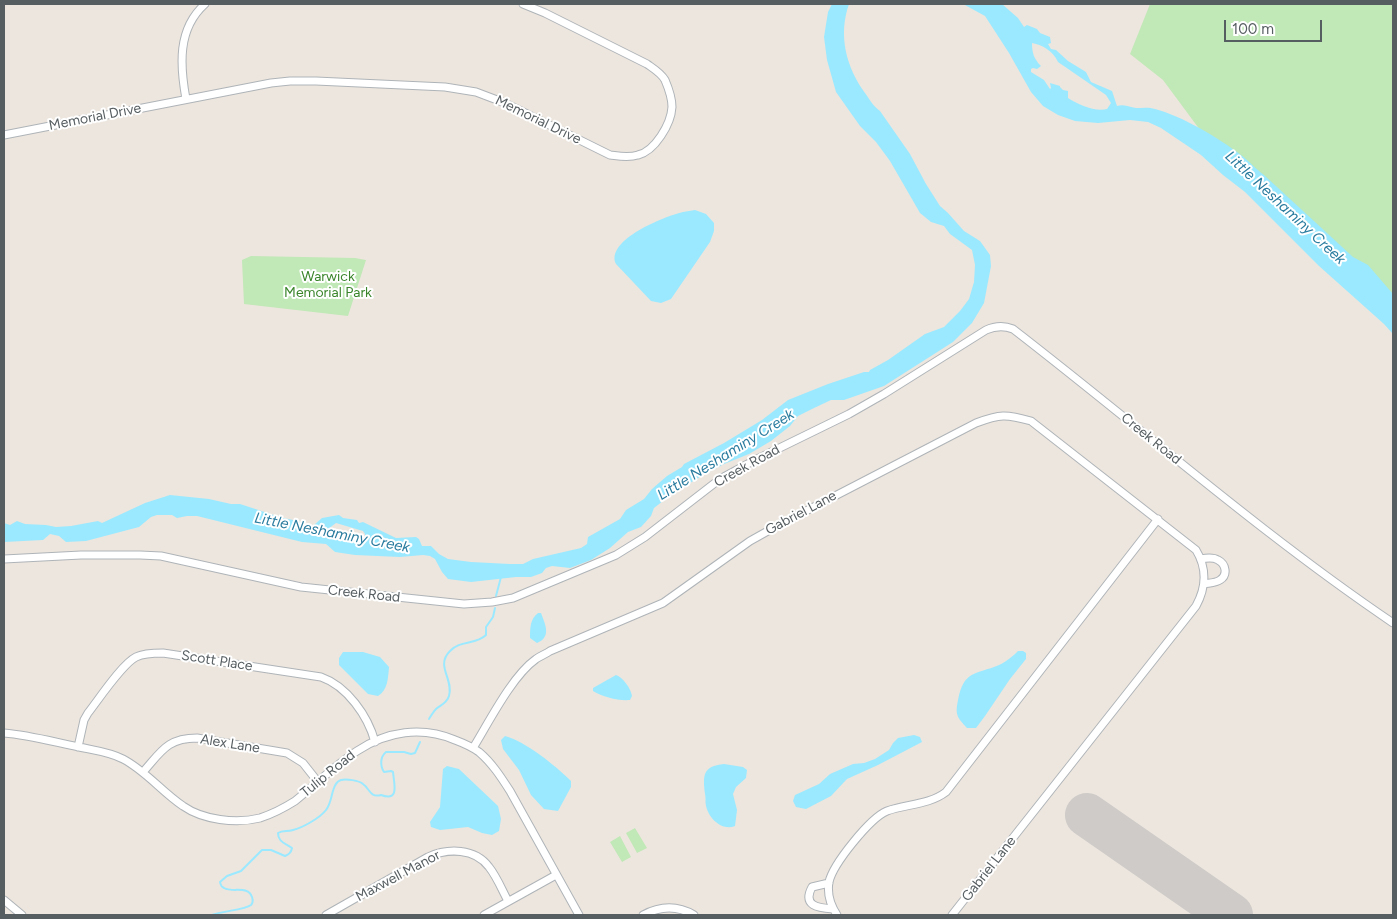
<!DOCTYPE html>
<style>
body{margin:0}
#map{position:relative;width:1397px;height:919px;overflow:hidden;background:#ede6de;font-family:Figtree,sans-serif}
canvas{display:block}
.frame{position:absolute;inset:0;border:5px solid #575e61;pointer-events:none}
.scale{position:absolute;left:1224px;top:20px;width:98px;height:22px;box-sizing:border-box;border:2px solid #575e61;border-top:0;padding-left:6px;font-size:15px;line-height:18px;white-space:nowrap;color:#575e61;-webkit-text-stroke:4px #fff;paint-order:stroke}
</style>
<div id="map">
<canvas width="1397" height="919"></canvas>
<div class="frame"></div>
<div class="scale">100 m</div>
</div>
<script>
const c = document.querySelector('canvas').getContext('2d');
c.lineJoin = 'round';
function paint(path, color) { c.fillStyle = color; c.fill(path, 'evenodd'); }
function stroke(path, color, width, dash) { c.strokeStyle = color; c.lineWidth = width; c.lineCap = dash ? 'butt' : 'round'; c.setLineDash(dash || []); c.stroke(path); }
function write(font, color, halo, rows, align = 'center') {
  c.font = font + ' Figtree,sans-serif'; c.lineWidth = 4; c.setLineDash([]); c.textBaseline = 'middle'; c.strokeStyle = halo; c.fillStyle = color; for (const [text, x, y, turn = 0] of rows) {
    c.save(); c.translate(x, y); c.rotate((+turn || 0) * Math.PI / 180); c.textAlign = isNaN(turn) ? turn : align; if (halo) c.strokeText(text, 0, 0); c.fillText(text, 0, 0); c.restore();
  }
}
paint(new Path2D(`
 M1150,4H1393V304L1203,134L1163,80L1130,54Z
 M251,256L355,258L366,260L348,316L244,304L242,260Z
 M635,828L647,848L637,853L626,833Z
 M620,836L631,857L622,862L610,842Z`), '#c1e8b7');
paint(new Path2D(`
 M832,4H849C838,35 846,67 865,93C870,100 873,106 880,111L910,154L926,184L940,206L948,213L964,231L980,241L990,255L991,266L984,303L972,323L953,342L884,386L844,400H831L812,409L798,416L790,426L771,441L749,454L724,464L703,475L672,494L654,508L651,516L641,527L628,532L610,548L591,560L570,568L552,566L546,568L542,573L531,577H516L471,582L448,579L442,572L435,559L430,556L423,555L400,557L355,555L335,552L326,544L302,542L197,516H187L177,518L172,515H157L151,517L139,527L86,541L66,542L59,536L50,534L43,540L4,542V523L10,525L17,521L25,524L46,525L56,527L71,526L98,521L102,523L145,503L170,495L209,499L231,504H240L283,518L298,521L307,526L314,525L322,518L339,515L343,518L357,520L359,523L363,522L396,538L416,537L419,539L422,546H431L439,554L448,559L471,562L510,564H523L533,559L581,548L587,544L588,537L620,519L626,510L644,499L652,489L667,476L682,467L684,464L724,443L762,420L788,400L828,384L864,372H869L870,370L888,360L925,334L944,327L960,311L969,299L974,282L975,265L972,250L950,234L944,226L931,222L920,213L890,161L876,142L860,126L836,92L827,60L824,37L828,12ZM336,523L363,531L365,534V538L359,542L354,543L329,531L328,529Z
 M963,4H1002L1018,18L1024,27L1027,25L1037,29L1040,33L1050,37L1051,43L1048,44L1051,49L1056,50L1068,61L1086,72L1091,82L1112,91L1117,106C1123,104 1129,107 1136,108C1142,108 1149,107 1155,109C1182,116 1219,138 1241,155C1250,162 1256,169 1264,175L1353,257L1368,265L1393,294V334L1384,324L1319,266L1245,192L1223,175L1201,155L1161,128L1148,122L1130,120L1098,123L1075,121L1058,115L1043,106L1031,92L1009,53L985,16ZM1032,43C1043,45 1053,51 1058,62L1106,95L1111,103L1107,109C1095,112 1079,105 1068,98V91L1063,90L1060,87V86L1050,83L1051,88L1050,89L1044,80L1031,72V69L1033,68L1037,69L1041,66C1034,59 1032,53 1032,43Z
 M695,210L706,214L714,223V231L710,242L671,299L661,303L651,301L616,264C605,240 665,216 683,212C687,211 691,211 695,210Z
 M538,613H541C545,624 552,637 537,643L530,638C530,628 530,619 538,613Z
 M1018,651H1023L1026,653V659L1010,679L985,716L976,728H967C957,717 955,715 958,700C964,670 975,675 999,665C1006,662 1013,656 1018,651Z
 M343,652H363L380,657L389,667C388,678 388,690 378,696L368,694L339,665V658Z
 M616,675C623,677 631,689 632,696L630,700C618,701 603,697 593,691V688Z
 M914,735L920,737L922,742L878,765L847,779L831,796L806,809L796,807L793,801L795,795L819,784L830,774L853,764L864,763L875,759L889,750L893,743L898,738Z
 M505,736C525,741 556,766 571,781V787L558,811L544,809L531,795L519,770L503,749L501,740Z
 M724,764L743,767L747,770L746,778L736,787L733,794L737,810L735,826C722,831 709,819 706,806C705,802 706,798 705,794C703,776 702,766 724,764Z
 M447,766L459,769L498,806L501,819L499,831L492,835L482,833L468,827L440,830L431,827L430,822L440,807L443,769Z`), '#9be9ff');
stroke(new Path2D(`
 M339,535L364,540
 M496,596L501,577
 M429,719C431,716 433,712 436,709C441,705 447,703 449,696C454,679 435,666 450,651C460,640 476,645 486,635V627L493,617L495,608
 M212,915C221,911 245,910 251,905C253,903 253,900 252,897C248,885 233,893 224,888C220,886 221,885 220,882L227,876L241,871L262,850H271L285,856C289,854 291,853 292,848C285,843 278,842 278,833C283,830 287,832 293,830C302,828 320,818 326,810C333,802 331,783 341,780C346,779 359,780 363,784C370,789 370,798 381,795C400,802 394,784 393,772L391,771L384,772C380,766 380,757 386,752H404L411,754L415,753L420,742`), '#9be9ff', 2);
stroke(new Path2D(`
 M1087,815L1231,915`), '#cecbc8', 44);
const minor = new Path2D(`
 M186,99C180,66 177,29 205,4
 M4,135L271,83L290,81H316L445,87L476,92L505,103L610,155C619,156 628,158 638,155C655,151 671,124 672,107C672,99 668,87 665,80C661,73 654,69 647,64L545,13L523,4
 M4,559L81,555H140L161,556L301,587L464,604L492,602L513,598L616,555L645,537L720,479L755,460L849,414L884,394L986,330C995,326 1003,325 1013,329C1140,427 1260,533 1393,623
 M1201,559C1206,558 1213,557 1218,560C1226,564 1228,575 1220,580C1216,583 1209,583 1204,584
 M4,733C29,735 54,742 79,747C93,750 110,752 123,759C146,771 162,792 183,806C203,820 236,824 260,818C272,814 284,808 295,801C315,785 335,765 357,751C387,731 422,726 455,740C463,743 472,747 479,752C492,763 501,777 510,791L579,915
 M78,747L84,720L88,713C99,699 122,664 136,657C144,653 154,653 163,653L321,677C347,686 368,716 375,742
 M473,748C489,722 512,676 536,659C540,656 546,654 550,651L663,603L750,541L775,527L976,423C1000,414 1006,414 1031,421L1196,550C1207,568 1206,588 1196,606L952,915
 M143,772C161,752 167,738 197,738L287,753L303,763L318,782
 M829,883L812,887C802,906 818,908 833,909
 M4,900L22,915
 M326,915L428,857C448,848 475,848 489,867C497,877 502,890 508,901
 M484,915L556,875
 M643,915C660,906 677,905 694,915
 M837,915C831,906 827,894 829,882C833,864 870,818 887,811C906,804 929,805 946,792L1158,519`);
stroke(minor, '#afb4b8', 9);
stroke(minor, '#fff', 7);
write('14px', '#575e61', '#fff', [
 ["Memorial Drive",95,117,-11],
 ["Memorial Drive",538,120,26],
 ["Creek Road",1151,439,39],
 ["Creek Road",747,466,-29],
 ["Gabriel Lane",801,513,-28],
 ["Creek Road",364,594,6],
 ["Scott Place",217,661,9],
 ["Alex Lane",230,744,9],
 ["Tulip Road",328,774,-39],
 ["Gabriel Lane",989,869,-52],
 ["Maxwell Manor",398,876,-28]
]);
write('14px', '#3a852b', '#fff', [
 ["Warwick",328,277],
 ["Memorial Park",328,293]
]);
write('italic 15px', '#2a7c9f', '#fff', [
 ["Little Neshaminy Creek",1285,208,43],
 ["Little Neshaminy Creek",726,455,-32],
 ["Little Neshaminy Creek",332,533,11]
]);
</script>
